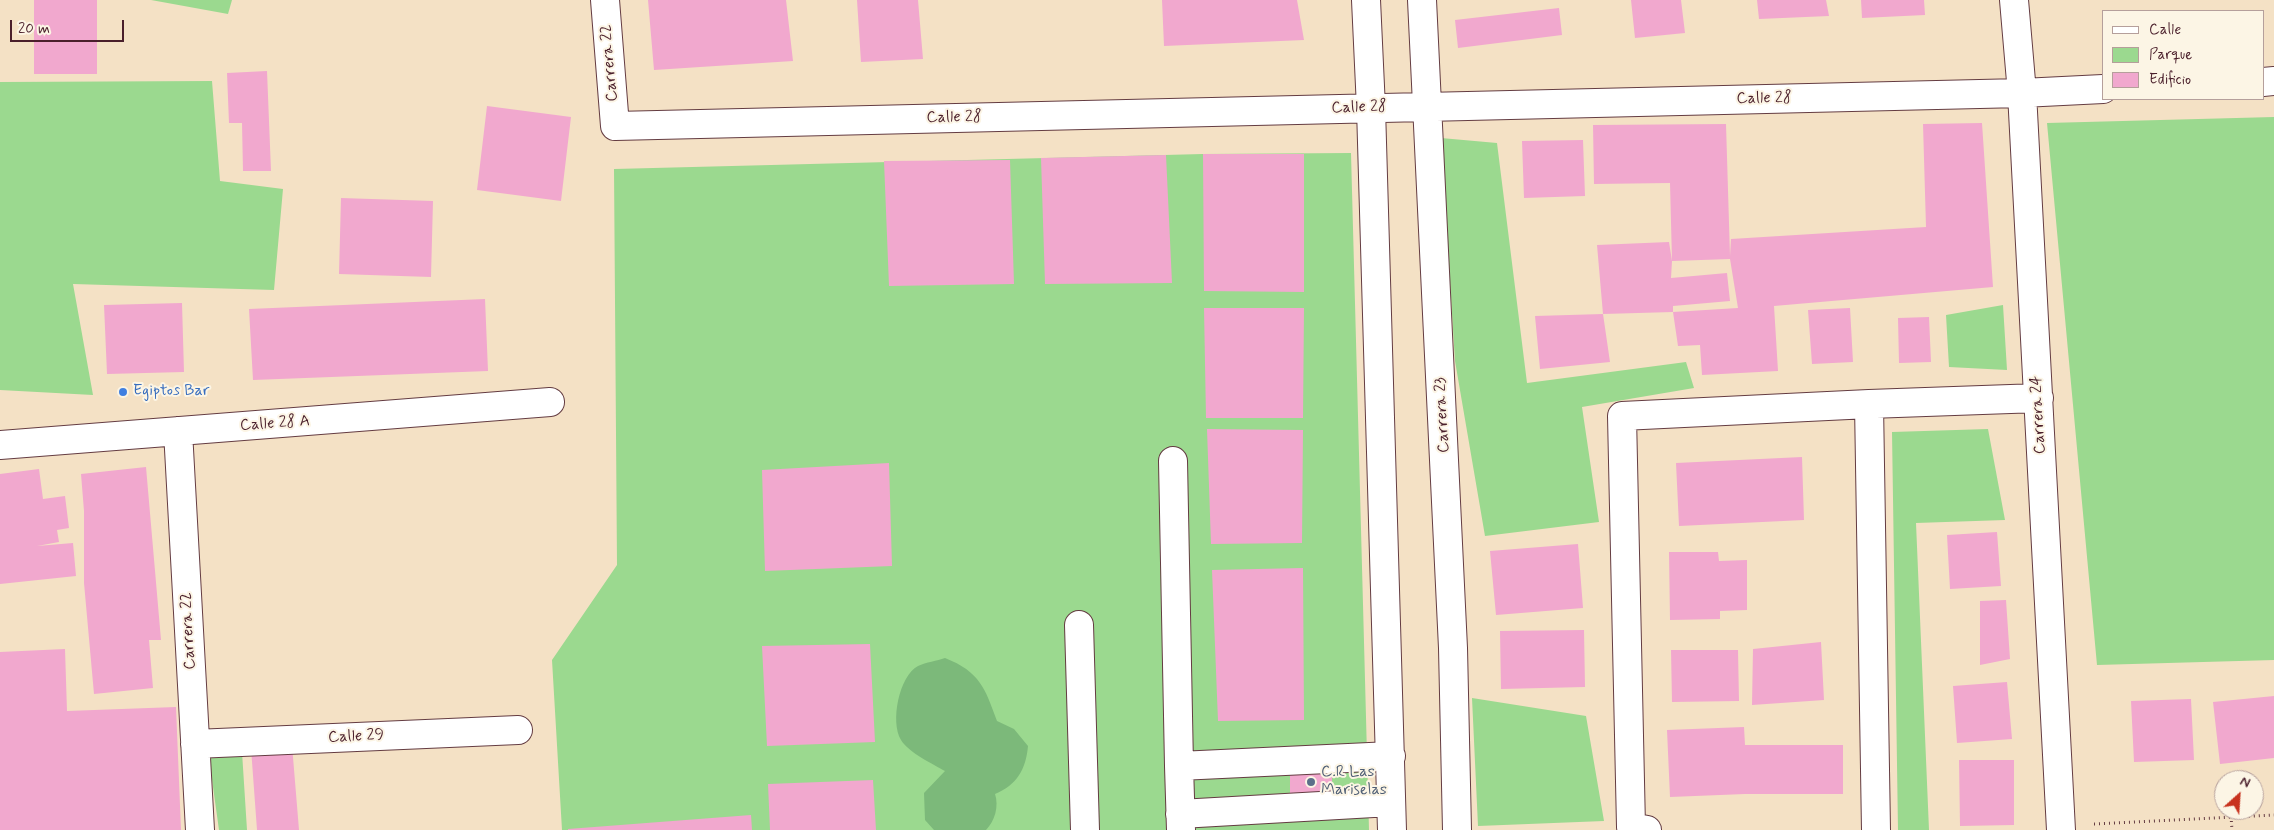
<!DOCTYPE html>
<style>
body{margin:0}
#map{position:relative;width:2274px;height:830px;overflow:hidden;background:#f4e1c5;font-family:Mynerve,sans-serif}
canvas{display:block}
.legend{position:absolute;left:2102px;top:10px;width:162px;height:90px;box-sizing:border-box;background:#fcf5e5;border:1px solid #b59f9b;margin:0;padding:6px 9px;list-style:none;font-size:15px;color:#4a1f2b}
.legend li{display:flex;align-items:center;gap:10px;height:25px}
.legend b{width:25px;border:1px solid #b59f9b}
.north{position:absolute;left:2214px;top:770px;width:50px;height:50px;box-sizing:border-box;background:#fcf5e5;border:1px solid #b59f9b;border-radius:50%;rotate:26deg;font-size:14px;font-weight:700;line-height:20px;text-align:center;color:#4a1f2b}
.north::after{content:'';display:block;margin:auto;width:18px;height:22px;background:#c8321e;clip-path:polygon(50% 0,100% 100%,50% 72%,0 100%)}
.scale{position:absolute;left:10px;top:20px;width:114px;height:22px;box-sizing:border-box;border:2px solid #4a1f2b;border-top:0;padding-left:6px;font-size:15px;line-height:18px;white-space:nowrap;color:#4a1f2b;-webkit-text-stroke:4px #fcf5e5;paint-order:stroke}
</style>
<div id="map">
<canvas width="2274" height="830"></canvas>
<ul class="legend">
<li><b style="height:6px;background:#fff"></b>Calle</li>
<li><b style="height:14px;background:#9bd98f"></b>Parque</li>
<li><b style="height:14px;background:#f1a8ce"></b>Edificio</li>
</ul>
<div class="north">N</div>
<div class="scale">20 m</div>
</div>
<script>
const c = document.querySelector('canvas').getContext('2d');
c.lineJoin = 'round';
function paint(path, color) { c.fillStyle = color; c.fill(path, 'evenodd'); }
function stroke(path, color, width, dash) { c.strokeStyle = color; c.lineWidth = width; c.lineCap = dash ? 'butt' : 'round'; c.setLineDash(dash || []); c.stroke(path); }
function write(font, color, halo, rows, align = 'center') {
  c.font = font + ' Mynerve,sans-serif'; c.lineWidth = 4; c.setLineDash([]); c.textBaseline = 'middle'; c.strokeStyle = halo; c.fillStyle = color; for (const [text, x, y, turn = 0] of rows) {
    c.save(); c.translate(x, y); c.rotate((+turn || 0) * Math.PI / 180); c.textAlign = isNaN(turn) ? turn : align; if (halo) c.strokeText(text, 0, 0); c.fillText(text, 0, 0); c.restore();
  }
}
paint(new Path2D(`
 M151,0H232L228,14Z
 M212,81L220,181L283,189L274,290L73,284L93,395L0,390V82Z
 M2274,117V660L2097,665L2047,123Z
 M1441,138L1497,143L1527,383L1686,362L1694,388L1582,407L1599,522L1485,536L1455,361Z
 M1351,153L1369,830H562L552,660L617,565L614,169L1203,154Z
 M2003,305L2007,370L1949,367L1946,315Z
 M1988,429L2005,520L1916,523L1929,830H1898L1892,432Z
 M1472,698L1586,716L1604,821L1478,826Z
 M208,751L242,752L247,830H219Z`), '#9bd98f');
paint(new Path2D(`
 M945,658C980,672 985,688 997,721L1014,729L1028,746C1026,769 1017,785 995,794C999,806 995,821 986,830H934L925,820L924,793L945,771C933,764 909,753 901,740C890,722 899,676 918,666C926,662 937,661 945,658Z`), '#7cb97a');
paint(new Path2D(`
 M34,0H97V74H34Z
 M648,0H786L793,61L654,70Z
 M857,0H918L923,59L861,62Z
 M1162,0H1297L1304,40L1164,46Z
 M1631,0H1681L1685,33L1635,38Z
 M1757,0H1826L1829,16L1759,19Z
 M1861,0H1924L1925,15L1862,18Z
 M1559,8L1562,35L1458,48L1455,20Z
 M267,71L271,171H243L242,123H229L227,73Z
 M487,106L571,117L561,201L477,190Z
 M1982,123L1993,287L1774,306L1778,371L1702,375L1700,345L1678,346L1673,312L1738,308L1730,259L1672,261L1671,278L1727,273L1730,301L1673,306V312L1603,314L1597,245L1669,242L1672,261L1670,183L1594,184L1593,125L1726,124L1730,256L1731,239L1926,227L1923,124Z
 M1583,140L1585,196L1524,198L1522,141Z
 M1203,154H1304V292L1204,291Z
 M1166,155L1172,283L1045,284L1041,158Z
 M1010,160L1014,284L889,286L884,161Z
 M341,198L433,201L431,277L339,274Z
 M485,299L488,371L253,380L249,309Z
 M182,303L184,372L107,374L104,305Z
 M1204,308H1304L1303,418H1206Z
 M1850,308L1853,362L1812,364L1808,310Z
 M1603,314L1610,362L1540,369L1535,316Z
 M1929,317L1931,362L1899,363L1898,318Z
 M1207,429L1303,430L1302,543L1211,544Z
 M1802,457L1804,520L1679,526L1676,463Z
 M889,463L892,566L765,571L762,470Z
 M146,467L161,640H149L153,688L94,694L84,583V511L81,474Z
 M39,469L43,499L65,496L69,528L57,530L59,542L37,546L73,543L76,576L0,584V474Z
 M1997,532L2001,586L1950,589L1947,535Z
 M1578,544L1583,608L1496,615L1490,551Z
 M1669,552H1718L1719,561L1747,560V610L1720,611V619L1670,620Z
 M1303,568L1304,720L1218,721L1212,570Z
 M2006,600L2010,659L1980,665V601Z
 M1584,630L1585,687L1501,689L1500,631Z
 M1821,642L1824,700L1752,705L1753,649Z
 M870,644L875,742L767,746L762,646Z
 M65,649L67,711L176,707L181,830H0V652Z
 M1671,650H1738L1739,701L1672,702Z
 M2007,682L2012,739L1957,743L1953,686Z
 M2274,696V758L2220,764L2213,702Z
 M2191,699L2194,760L2134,762L2131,701Z
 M1744,727L1745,745H1843V794H1745L1670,797L1667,730Z
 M292,745L299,830H257L251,748Z
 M1959,760H2014V825L1960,826Z
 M1332,772V792L1290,793V773Z
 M873,780L876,830H770L768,784Z
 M751,815L752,830H568V829Z`), '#f1a8ce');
const minor = new Path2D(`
 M605,0L615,126L2022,93L2103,89
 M1366,0L1371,108L1392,830
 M1422,0L1453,648L1457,830
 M2014,0L2022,93L2061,830
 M2263,82L2274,81
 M1869,404L2039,398
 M178,431L200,830
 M0,445L550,402
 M1173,461L1179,766
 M1079,625L1085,830
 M195,744L518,730
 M1180,814L1391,802
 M1181,830L1179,766L1391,756
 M1647,830L1631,827L1622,416L1869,404L1876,830`);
stroke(minor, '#643c42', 30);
stroke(new Path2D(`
 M2231,816L2232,830
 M2094,824L2274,815`), '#643c42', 3, [1, 4]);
stroke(minor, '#fff', 28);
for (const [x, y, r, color] of [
 [123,392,5,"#3f7fe0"],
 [1311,782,5,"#5c6f8a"]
]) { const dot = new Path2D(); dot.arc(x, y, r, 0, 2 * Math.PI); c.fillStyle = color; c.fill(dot); stroke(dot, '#fcf5e5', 2); }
write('16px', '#4a1f2b', '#fcf5e5', [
 ["Carrera 22",610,63,-95],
 ["Calle 28",1764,99,-1],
 ["Calle 28",1359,108,-2],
 ["Calle 28",954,118,-1],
 ["Carrera 23",1443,415,-93],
 ["Carrera 24",2039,415,-93],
 ["Calle 28 A",275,424,-4],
 ["Carrera 22",189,631,-93],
 ["Calle 29",356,737,-3]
]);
write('16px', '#366cbe', '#fcf5e5', [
 ["Egiptos Bar",133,392]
], 'left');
write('16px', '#4e5e75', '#fcf5e5', [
 ["C.R Las",1321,773],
 ["Mariselas",1321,791]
], 'left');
</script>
